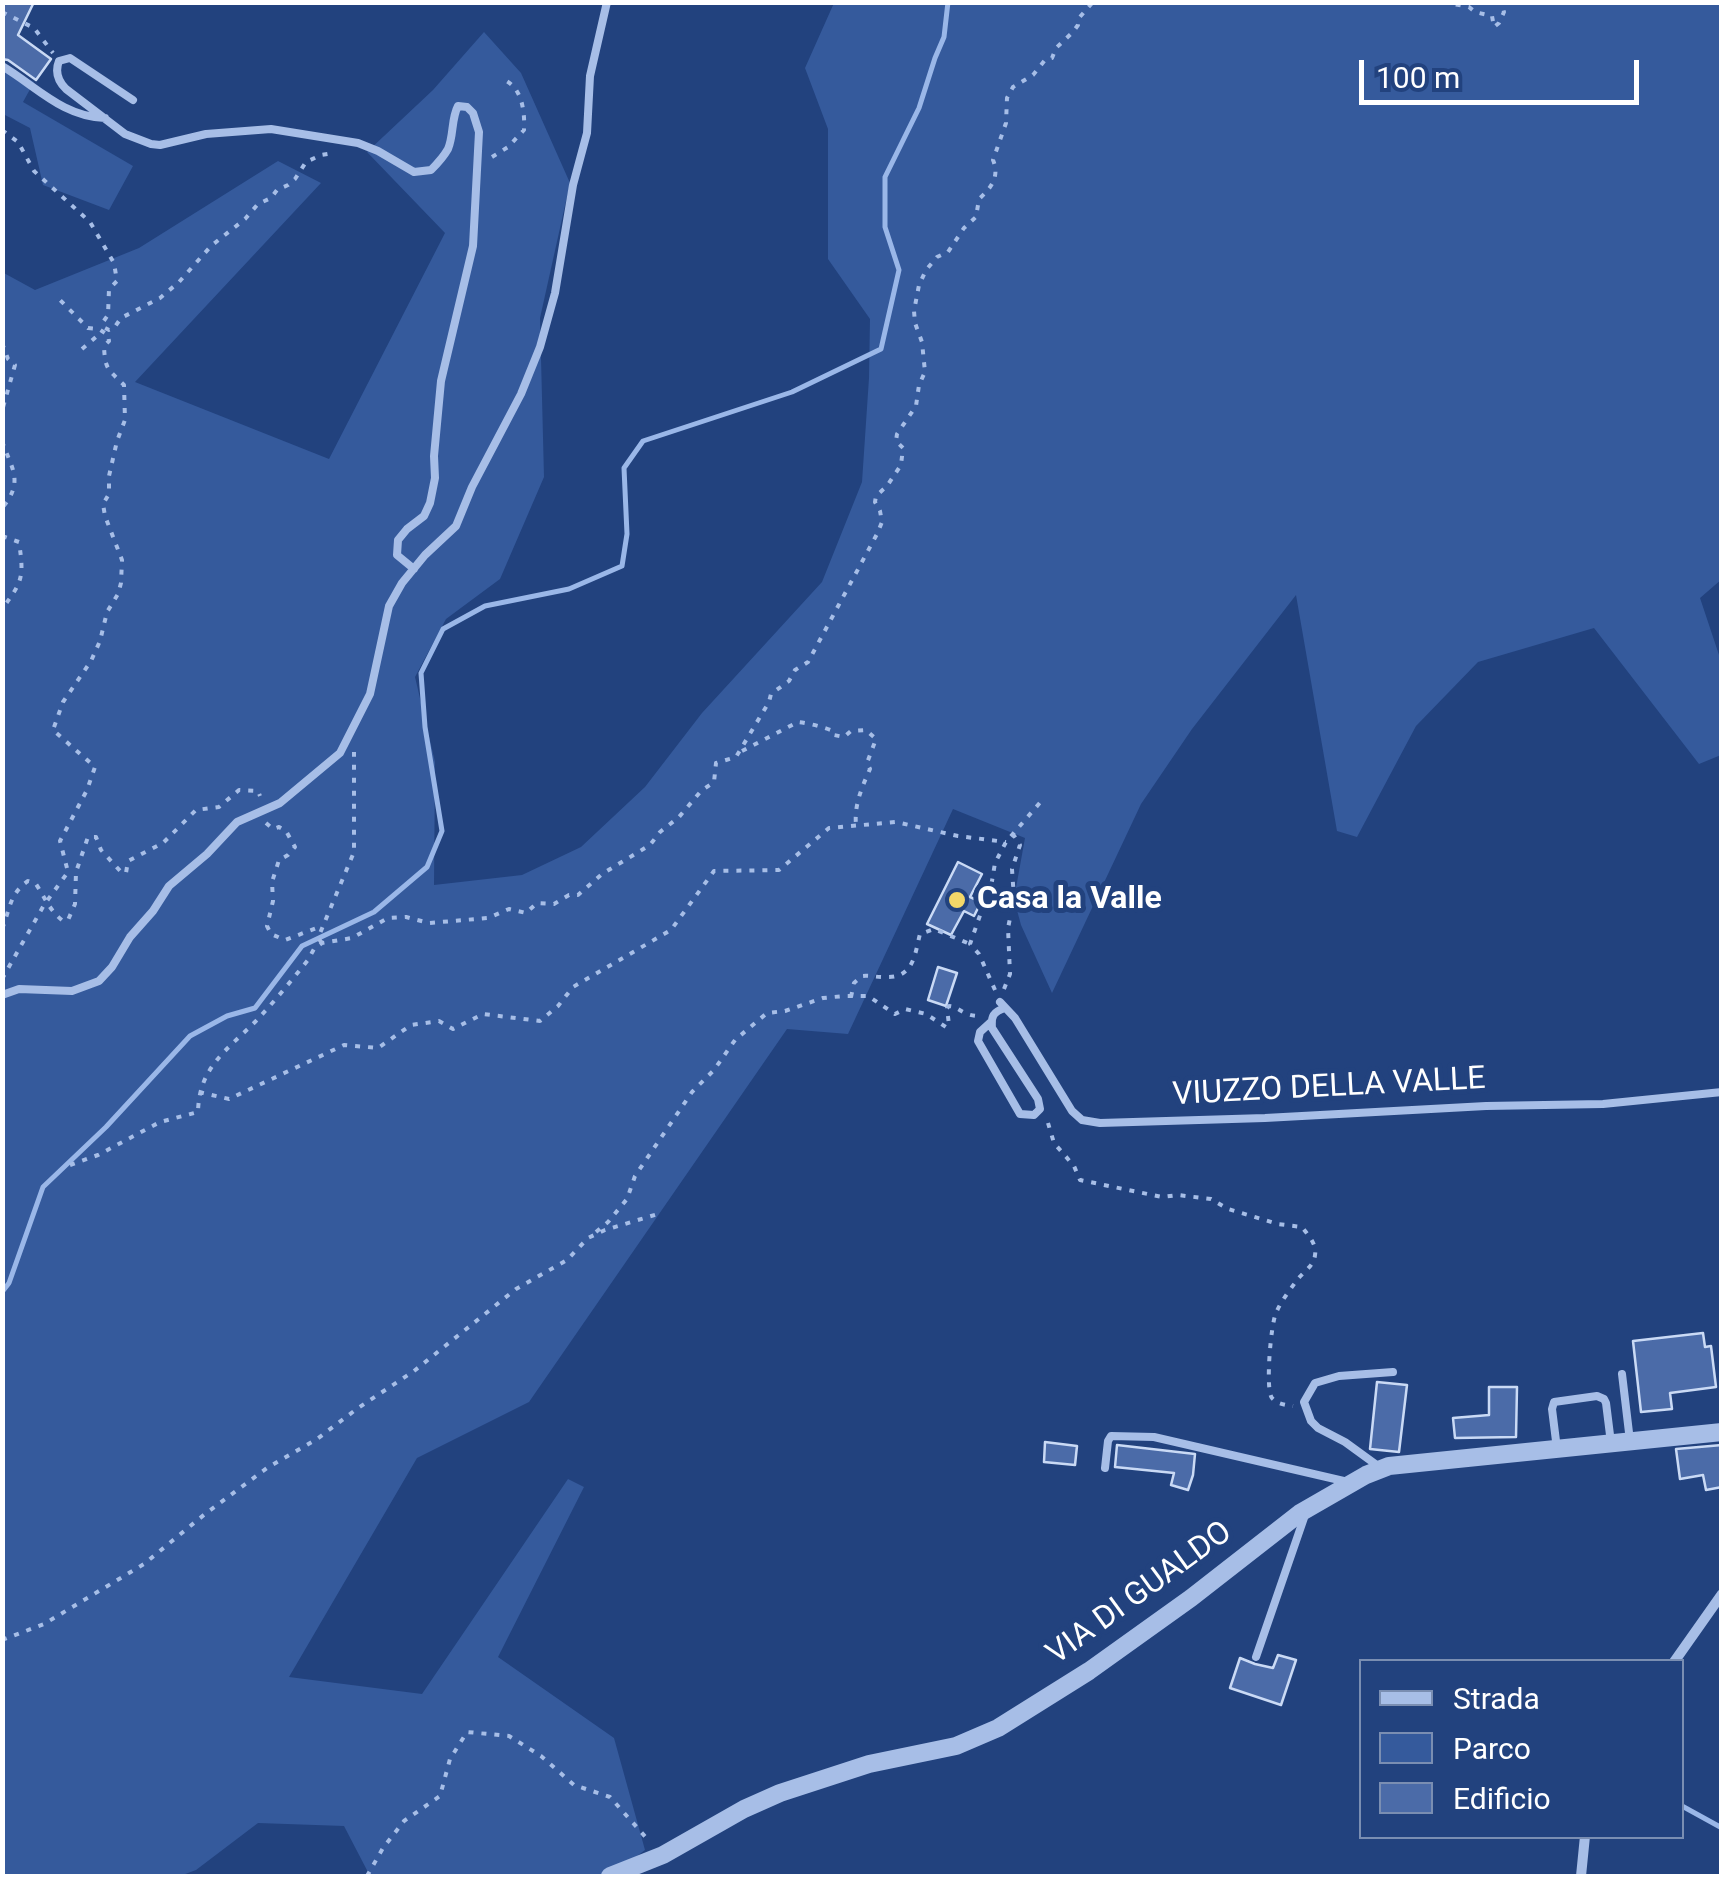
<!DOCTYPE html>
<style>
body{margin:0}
#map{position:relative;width:1724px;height:1879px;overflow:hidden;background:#22427e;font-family:Roboto,sans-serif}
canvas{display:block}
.frame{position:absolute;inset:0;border:5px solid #fff;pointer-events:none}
.legend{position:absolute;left:1359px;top:1659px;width:325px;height:180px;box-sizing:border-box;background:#22427e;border:2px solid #7a8eb2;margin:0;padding:12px 18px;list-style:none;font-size:30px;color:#fff}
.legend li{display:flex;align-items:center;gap:20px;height:50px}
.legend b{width:50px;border:2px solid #7a8eb2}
.scale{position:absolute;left:1359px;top:60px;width:280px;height:45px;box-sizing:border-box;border:5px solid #fff;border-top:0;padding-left:12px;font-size:30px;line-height:35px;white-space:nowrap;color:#fff;-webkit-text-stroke:8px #22427e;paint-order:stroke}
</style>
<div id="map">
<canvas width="1724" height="1879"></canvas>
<div class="frame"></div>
<ul class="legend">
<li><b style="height:12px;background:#a7bee7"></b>Strada</li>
<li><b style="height:28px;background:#355a9c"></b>Parco</li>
<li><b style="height:28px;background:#4b6ba8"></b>Edificio</li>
</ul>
<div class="scale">100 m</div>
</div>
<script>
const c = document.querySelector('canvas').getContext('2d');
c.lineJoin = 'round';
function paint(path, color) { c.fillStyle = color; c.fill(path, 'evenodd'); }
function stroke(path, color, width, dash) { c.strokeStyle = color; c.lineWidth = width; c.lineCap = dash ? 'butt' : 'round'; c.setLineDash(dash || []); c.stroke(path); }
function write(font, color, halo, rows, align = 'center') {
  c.font = font + ' Roboto,sans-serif'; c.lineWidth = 10; c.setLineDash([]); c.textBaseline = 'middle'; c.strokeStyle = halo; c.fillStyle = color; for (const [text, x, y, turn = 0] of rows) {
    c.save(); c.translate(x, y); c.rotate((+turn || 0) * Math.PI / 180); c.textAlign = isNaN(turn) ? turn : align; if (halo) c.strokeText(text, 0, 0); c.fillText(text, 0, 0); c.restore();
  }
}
paint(new Path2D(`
 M834,3H1721L1722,579L1700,598L1721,661V755L1699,764L1594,628L1478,662L1416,726L1357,837L1337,831L1296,595L1192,729L1141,804L1052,993L1021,925L1014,899L1025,838L953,809L848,1034L787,1029L529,1402L417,1458L289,1677L422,1694L568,1479L584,1487L498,1657L614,1738L645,1850L611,1876H370L344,1826L258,1823L196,1870L180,1876H3L2,272L35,290L139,248L278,161L321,183L135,382L329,459L445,233L367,152L433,90L484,32L521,73L570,183L540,318L544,477L500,579L446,619L415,677L435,762L434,885L522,875L581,847L645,787L702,713L822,582L862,482L869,378L870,319L828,259V129L805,68Z
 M2,64L34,82L23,102L133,166L109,210L43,185L30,128L3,114Z`), '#355a9c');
stroke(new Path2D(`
 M2,1292L9,1283L43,1187L106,1127L190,1036L227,1016L255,1008L302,946L374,912L427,867L442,831L425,727L421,673L443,629L485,606L569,589L622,566L627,534L624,468L643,441L792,392L881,349L899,270L885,227V177L919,108L935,58L944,37L948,2
 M1682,1806L1722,1828`), '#9ab7e8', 5);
const building = new Path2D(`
 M2,2H34L18,35L51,59L36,80L8,60L2,59Z
 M958,862L982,874L970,897L981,902L974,916L964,911L951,935L927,924Z
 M938,967L957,973L946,1006L928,1000Z
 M1703,1333L1705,1347L1711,1346L1716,1387L1670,1393L1672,1409L1641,1412L1633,1341Z
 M1377,1382L1407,1385L1399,1452L1370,1449Z
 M1489,1387H1517L1516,1437L1455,1438L1453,1418L1489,1415Z
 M1045,1442L1077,1446L1075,1465L1044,1462Z
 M1117,1445L1195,1454L1193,1475L1188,1490L1171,1485L1174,1473L1115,1467Z
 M1722,1445V1487L1706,1490L1703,1475L1680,1479L1676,1449Z
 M1278,1655L1296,1660L1281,1705L1230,1688L1240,1658L1255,1664L1273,1668Z`);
paint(building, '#4b6ba8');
stroke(building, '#cadaf5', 2.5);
stroke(new Path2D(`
 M1443,2L1469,7L1475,12L1492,16L1494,27L1499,23L1504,12L1501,2
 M2,12L34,28L53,53
 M2,130L18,142L34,171L90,222L114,263L117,281L109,289L108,315L103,322L105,328L109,330L114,328L121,318L160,298L179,282L211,246L245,219L258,204L271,198L277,190L288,185L295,179L306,162L321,155L333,153
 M492,157L508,147L524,130C525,111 522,86 502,79
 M2,343L8,359L15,365L2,411
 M82,349L103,331
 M2,441C11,468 25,481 2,508
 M2,536L19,542C24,577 23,581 2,609
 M742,751L798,722C808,723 824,727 833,731L834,735L844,737L851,731L866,730L876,739L867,763L870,769C862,787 854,805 856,825
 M266,823L273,829L279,827L286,831L295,847L288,855L279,860L272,882L273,901L267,926L271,934L285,940L322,926
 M2,929C10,910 9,894 28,881L36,884C45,898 50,911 63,921L68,920L75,904L76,872L88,837H96L101,850L122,873H126L128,861L163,843L196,810L219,807L239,790L258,791L260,796
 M322,943L318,938L354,852V752
 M2,979L44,905L68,872L60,841L87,790L95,767L53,730L63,702L91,661L100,641L107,612L118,594L121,583L122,560L105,516L103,504L109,494V476L117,441L125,420L124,385C108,369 105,370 104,346L109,341L108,335L99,329L88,328L60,300
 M1004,989L1010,974L1008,928L1014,899L1012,869L1020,845L1013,834
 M995,990L979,954L970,944L992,881L995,863L1006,842L1044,798
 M851,997L854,983L862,976C871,975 879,978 888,977C914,977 915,953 920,934L934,929L970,944
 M199,1092L229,1099L344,1045L378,1048L411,1025L439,1021L453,1029L483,1014L540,1021L558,1006L573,987L671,930L714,871L779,870L829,828L896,822L958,836L1006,842
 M1048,1123L1054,1143L1074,1166L1080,1180L1162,1197L1178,1195L1211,1199L1228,1209L1278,1224L1302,1227C1308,1235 1317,1244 1315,1255C1314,1266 1304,1271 1297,1280C1290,1290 1281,1301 1276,1313C1271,1323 1265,1390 1272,1398C1277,1404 1286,1405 1293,1406
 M70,1165L98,1155L160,1122L198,1112C199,1067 227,1050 256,1021C274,1002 291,981 308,960L314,949L322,943L352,938L388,918L406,917L429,923L488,918L509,909L526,913L537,903L554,904L569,895H578L602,874L650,845L660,832L679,817L701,791L714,782L716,763L736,757L769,702L771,694L789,681L795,670L808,662L877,534L882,522L880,511L875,502L876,496L887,486L901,465L903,448L896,441L897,434L916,406L919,385L925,372L922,342L915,323L914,311L919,285L926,270L937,257L948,252L964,228L976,217L979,199C991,188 1000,177 993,160L1006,123L1007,98L1013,87L1033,75L1045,60L1052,58L1056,48L1073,32L1078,25L1079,18L1093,2
 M596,1232L608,1222L627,1199L635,1176L692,1092L714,1070L735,1040L767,1013L785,1011L823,998L844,996H868L895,1014L905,1009L926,1014L946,1027L949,1025L947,1008L949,1006C958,1006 962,1015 977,1016
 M2,1640L44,1624L144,1564L205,1514L267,1468L317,1439L358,1408L414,1371L516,1289L567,1260L588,1238L605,1230L661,1213
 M367,1876L383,1848L404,1821L440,1796L450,1759L467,1732L509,1736L541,1756L574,1785L610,1797L649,1841`), '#a7bee7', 4, [5, 8]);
stroke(new Path2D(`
 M2,66C36,86 63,117 105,118
 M133,100L70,58L59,61C55,71 58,81 66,89L125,134L151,144L160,145L206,134L271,129L358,143L378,151L414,172L431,170C437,164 444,156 448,149C454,135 451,119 458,106L467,107L473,113L479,132L473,246L441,381L434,456L435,478L430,503L424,516L407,529L398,540L397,555L414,569
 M2,995L19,989L72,991L99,981L112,967L130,937L153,911L169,886L207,854L237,822L280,803L340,753L370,694L389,606L402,583L425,555L456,526L472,487L521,394L540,347L555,293L573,185L587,133L590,76L607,2
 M1000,1002L1015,1018L1072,1111L1082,1120L1100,1123L1265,1118L1486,1106L1603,1104L1722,1092
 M991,1022L980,1032L978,1041L1020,1114L1034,1115L1040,1109L1038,1099L992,1028C991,1016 993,1012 1005,1008
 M1622,1374L1630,1441
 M1557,1449L1552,1409L1554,1402L1597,1396L1604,1399L1606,1403L1611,1443
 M1378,1466L1345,1442L1318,1428L1311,1421L1304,1402L1315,1383L1339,1376L1393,1372
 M1105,1468L1108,1441L1111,1436L1154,1437L1348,1482
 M1256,1657L1305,1515`), '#a7bee7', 8);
stroke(new Path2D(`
 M1674,1662L1722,1594
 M1581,1876L1585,1836`), '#a7bee7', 10);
stroke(new Path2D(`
 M610,1876L663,1855L744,1809L780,1793L869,1764L956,1746L998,1728L1089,1671L1191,1598L1300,1513L1366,1475L1389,1466L1722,1432`), '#a7bee7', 18);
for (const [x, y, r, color] of [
 [957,900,10,"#f3d769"]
]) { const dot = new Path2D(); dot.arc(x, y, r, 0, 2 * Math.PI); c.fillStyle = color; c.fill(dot); stroke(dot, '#22427e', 4); }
write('bold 32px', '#fff', '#22427e', [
 ["Casa la Valle",977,900]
], 'left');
write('32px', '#fff', '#22427e', [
 ["VIUZZO DELLA VALLE",1329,1088,-3],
 ["VIA DI GUALDO",1140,1594,-36]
]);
</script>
